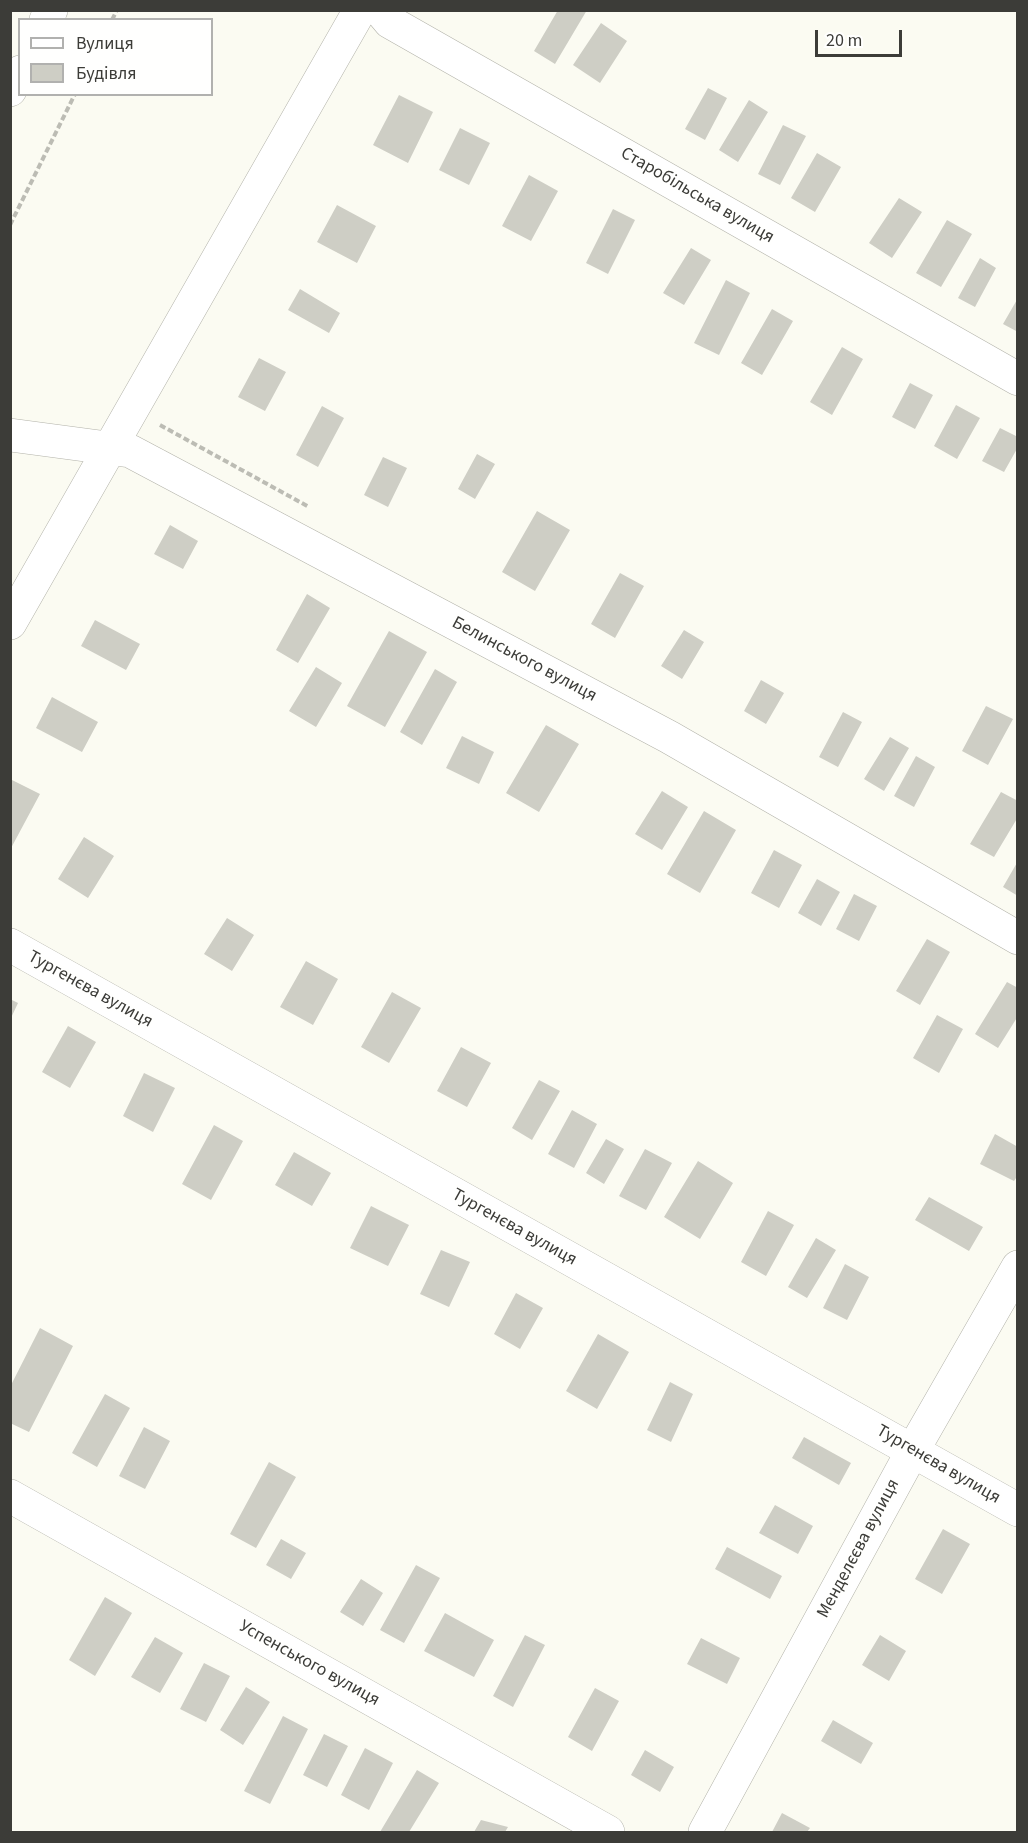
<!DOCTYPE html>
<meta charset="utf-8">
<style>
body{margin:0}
#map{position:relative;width:1028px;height:1843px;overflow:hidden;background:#fbfbf2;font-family:"Source Sans 3",sans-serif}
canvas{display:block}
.frame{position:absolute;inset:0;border:12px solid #3c3c38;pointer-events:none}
.legend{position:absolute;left:18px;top:18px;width:195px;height:78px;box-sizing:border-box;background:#fffffe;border:2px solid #b1b1af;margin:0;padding:8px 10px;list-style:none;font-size:18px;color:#3c3c38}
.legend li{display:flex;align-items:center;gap:12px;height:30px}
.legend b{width:30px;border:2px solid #b1b1af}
.scale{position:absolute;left:815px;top:30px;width:87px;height:27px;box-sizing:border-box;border:3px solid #3c3c38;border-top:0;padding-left:8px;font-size:18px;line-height:21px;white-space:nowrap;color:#3c3c38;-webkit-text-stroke:4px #fffffe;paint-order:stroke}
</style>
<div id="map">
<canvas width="1028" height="1843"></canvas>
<div class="frame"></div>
<ul class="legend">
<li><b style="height:8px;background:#fff"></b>Вулиця</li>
<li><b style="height:16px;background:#cecec5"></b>Будівля</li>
</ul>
<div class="scale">20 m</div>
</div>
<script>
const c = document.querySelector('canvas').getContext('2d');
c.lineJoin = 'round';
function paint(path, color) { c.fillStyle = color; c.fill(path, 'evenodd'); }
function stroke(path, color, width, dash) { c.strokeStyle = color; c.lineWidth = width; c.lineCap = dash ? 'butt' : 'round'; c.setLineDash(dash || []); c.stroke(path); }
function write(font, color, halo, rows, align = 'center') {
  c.font = font + ' "Source Sans 3",sans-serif'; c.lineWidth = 6; c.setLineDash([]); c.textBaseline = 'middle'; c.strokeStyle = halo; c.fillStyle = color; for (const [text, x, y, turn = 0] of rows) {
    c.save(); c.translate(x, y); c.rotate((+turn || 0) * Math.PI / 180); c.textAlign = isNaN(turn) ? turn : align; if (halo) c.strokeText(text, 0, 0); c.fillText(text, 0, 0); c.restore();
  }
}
paint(new Path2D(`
 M558,10H587L555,64L534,51Z
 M601,23L627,41L600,83L573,65Z
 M708,88L727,98L705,140L685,129Z
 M399,95L433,112L408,163L373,145Z
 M749,100L768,112L738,162L719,150Z
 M783,125L806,136L780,185L758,174Z
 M460,128L490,143L469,185L439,170Z
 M817,153L841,167L815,212L791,198Z
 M529,175L558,191L531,241L502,226Z
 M899,198L922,212L892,258L869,243Z
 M337,205L376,226L357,263L317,242Z
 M613,209L635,220L608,274L586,263Z
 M947,220L972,234L941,287L916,273Z
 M691,248L711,260L684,305L663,293Z
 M980,258L996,268L975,307L958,298Z
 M726,280L750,293L719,355L694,343Z
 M300,289L340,313L329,333L288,310Z
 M1018,298V332L1003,324Z
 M772,309L793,321L762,375L741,363Z
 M842,347L863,359L832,415L810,402Z
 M259,358L286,372L265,411L238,397Z
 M910,383L933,395L915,429L892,417Z
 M956,405L980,418L957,459L934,446Z
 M322,406L344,418L318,467L296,455Z
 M1000,428L1018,437V447L1004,472L982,461Z
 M477,454L495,464L475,499L458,489Z
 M383,457L407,468L388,507L364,495Z
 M537,511L570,530L535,591L502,572Z
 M170,525L198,541L183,569L154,554Z
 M620,573L644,586L615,638L591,624Z
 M307,594L330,608L298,663L276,650Z
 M95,620L140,644L126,670L81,646Z
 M684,630L704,642L682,679L661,666Z
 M389,631L427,652L385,727L347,706Z
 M316,667L342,683L316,727L289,711Z
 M435,669L457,682L422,745L400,732Z
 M761,680L784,693L766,724L744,711Z
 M52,697L98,722L82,752L36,728Z
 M986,706L1013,719L988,765L962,751Z
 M843,712L862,722L838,767L819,757Z
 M546,725L579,744L539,812L506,793Z
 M462,736L494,752L479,784L446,768Z
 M890,737L909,748L884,791L864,779Z
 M916,756L935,767L914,807L894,796Z
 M10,779L40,794L10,850Z
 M662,791L688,807L662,850L635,834Z
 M1001,792L1018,801V817L994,857L970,844Z
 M704,811L736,830L700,893L667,874Z
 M84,837L114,856L88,898L58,879Z
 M774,850L802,865L779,908L751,893Z
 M1018,861V896L1003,887Z
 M817,879L840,892L821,926L798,913Z
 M854,894L877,906L859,941L836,929Z
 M227,918L254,935L232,971L204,954Z
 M927,939L950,952L920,1005L896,991Z
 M306,961L338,979L313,1025L280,1007Z
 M1007,982L1018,988V1016L998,1048L975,1034Z
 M392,992L421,1008L389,1063L361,1047Z
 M10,999L18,1003L10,1020Z
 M937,1015L963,1029L939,1073L913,1058Z
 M68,1026L96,1042L70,1088L42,1072Z
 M461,1047L491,1063L467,1107L437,1091Z
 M144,1073L175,1088L153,1132L123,1116Z
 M539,1080L560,1091L532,1140L512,1128Z
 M572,1110L597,1124L574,1168L548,1154Z
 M214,1125L243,1141L211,1200L182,1184Z
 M995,1134L1018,1147V1175L1014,1181L980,1164Z
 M606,1139L624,1149L604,1184L586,1173Z
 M645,1149L672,1163L646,1210L619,1196Z
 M294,1152L331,1173L312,1206L275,1185Z
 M698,1161L733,1183L700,1239L664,1217Z
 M929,1197L983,1227L969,1251L915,1220Z
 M371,1206L409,1225L388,1266L350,1248Z
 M768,1211L794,1225L766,1276L741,1262Z
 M816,1238L836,1250L807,1298L788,1287Z
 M441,1250L470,1262L449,1307L420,1294Z
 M845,1264L869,1277L847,1320L823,1308Z
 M516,1293L543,1308L520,1349L494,1334Z
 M40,1328L73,1346L29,1432L10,1423V1387Z
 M598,1334L629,1352L597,1409L566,1391Z
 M670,1382L693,1394L671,1442L647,1430Z
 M105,1394L130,1408L97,1467L72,1453Z
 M144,1427L170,1441L145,1489L119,1476Z
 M804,1437L851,1463L839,1485L792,1458Z
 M269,1462L296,1477L256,1548L230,1534Z
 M775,1505L813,1526L798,1554L759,1533Z
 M943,1529L970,1544L942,1594L915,1579Z
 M281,1539L306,1553L291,1579L266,1565Z
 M727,1547L782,1576L770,1599L715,1569Z
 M416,1565L440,1578L404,1643L380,1630Z
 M361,1579L383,1593L363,1626L340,1612Z
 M105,1597L132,1613L95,1676L69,1660Z
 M445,1613L494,1640L474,1677L424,1651Z
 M525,1635L545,1645L513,1707L493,1696Z
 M880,1635L906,1651L889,1681L862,1665Z
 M155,1637L183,1653L160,1693L131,1677Z
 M701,1638L740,1658L727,1684L687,1664Z
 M204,1663L230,1676L206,1722L180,1709Z
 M246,1687L270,1702L243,1745L220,1730Z
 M595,1688L619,1701L592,1751L568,1737Z
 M283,1716L308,1729L270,1804L244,1791Z
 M833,1720L873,1743L861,1764L821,1741Z
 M324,1734L348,1746L327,1787L303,1775Z
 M365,1748L393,1763L369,1810L341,1795Z
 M645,1750L674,1767L660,1792L631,1775Z
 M417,1770L439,1783L409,1832H380Z
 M782,1813L810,1828L807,1832H772Z
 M481,1820L508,1827L505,1832H474Z`), '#cecec5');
const minor = new Path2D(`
 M380,10L390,22L1018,379
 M46,20L51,10
 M10,90L20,72
 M10,435L130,451L669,737L1018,938
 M10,623L360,10
 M10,945L1018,1510
 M10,1496L608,1832
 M705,1832L913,1450L1018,1267`);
stroke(minor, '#b2b2a9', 34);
stroke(new Path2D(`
 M112,20L117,10
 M10,225L75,94
 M160,425L309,507`), '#bcbcb4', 4, [6, 3]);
stroke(minor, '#fff', 33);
write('18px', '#3c3c38', '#fffffe', [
 ["Старобільська вулиця",697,196,30],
 ["Белинського вулиця",524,660,28],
 ["Тургенєва вулиця",90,990,29],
 ["Тургенєва вулиця",514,1228,29],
 ["Тургенєва вулиця",938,1465,30],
 ["Менделєєва вулиця",859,1549,-62],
 ["Успенського вулиця",309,1664,29]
]);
</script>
